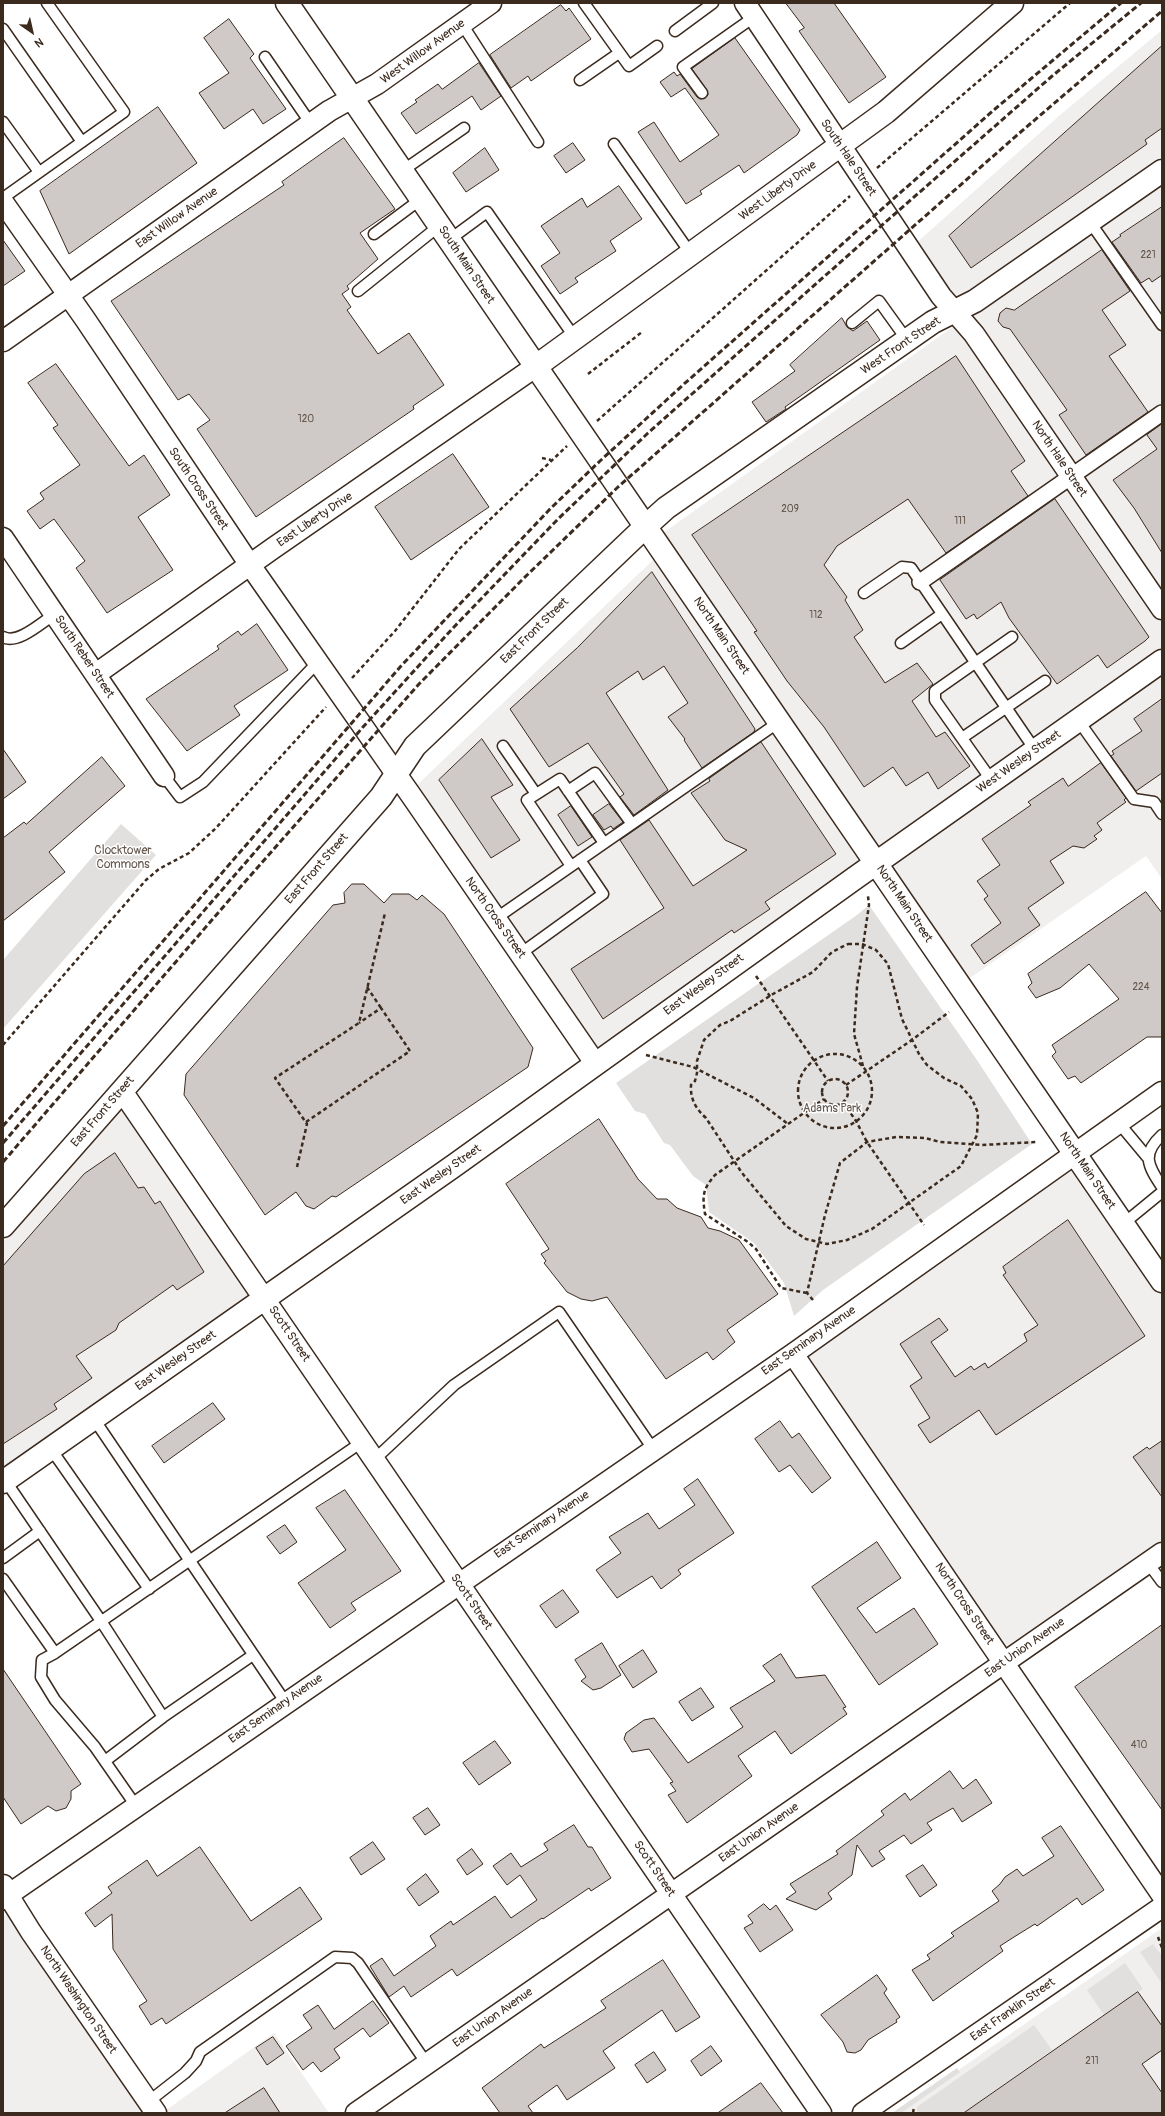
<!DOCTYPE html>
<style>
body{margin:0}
#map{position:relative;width:1165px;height:2116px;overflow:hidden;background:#fff;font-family:Pangolin,sans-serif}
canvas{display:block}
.frame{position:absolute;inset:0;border:4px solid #3b2a1e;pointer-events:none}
.north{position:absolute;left:12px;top:12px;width:40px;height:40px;-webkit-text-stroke:3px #fff;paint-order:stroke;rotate:146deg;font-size:11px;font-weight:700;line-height:16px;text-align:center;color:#3b2a1e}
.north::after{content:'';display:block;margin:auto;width:14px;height:18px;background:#3b2a1e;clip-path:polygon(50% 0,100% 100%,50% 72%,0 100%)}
</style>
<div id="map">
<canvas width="1165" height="2116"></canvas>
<div class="frame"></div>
<div class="north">N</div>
</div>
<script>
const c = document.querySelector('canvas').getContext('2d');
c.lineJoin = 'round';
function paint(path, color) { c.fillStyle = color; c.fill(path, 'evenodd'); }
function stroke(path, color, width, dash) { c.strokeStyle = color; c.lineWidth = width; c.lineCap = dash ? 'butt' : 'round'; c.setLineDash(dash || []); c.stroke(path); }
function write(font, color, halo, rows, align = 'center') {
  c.font = font + ' Pangolin,sans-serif'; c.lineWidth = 3; c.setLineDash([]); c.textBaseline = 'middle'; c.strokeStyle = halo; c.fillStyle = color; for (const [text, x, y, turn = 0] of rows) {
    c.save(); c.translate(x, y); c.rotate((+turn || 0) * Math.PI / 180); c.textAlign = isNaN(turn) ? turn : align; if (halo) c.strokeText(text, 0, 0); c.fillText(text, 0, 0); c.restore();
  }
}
paint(new Path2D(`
 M1162,30V156L954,301L915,244L1060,115Z
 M1162,178V652L880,850L663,533Z
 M653,560L866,860L597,1051L417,785Z
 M1162,674V879L1146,856L967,980L889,866Z
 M122,1105L253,1299L3,1473V1242Z
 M1073,1162L1162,1293V1544L1005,1655L802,1357Z
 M12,1912L148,2113H3V1917Z
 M1162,1928V2113H897Z
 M274,2033L329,2113H162Z`), '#f1efee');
paint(new Path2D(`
 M121,824L156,855L3,1029V960Z
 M869,905L977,1060L1032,1144L823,1290L794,1316L784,1283L754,1243L709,1212L706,1185L693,1176L670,1145L664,1143L645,1114L635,1111L616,1083L857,915Z
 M1153,1944L1162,1956V1981H1160L1140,1952Z
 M1125,1963L1143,1989L1104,2015L1087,1990Z
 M1034,2025L1052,2050L963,2113H917V2107Z
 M957,2068L960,2072L901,2113H892Z`), '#e2e0de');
const building = new Path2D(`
 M786,3H834L886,77L849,103L799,31L804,28Z
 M561,5L566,11L569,8L591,39L531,81L528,76L511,88L490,55Z
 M229,19L254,54L250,58L286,109L263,124L253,109L224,129L199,93L229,73L204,38Z
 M735,38L800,130L797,135L744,173L739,165L700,191L702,194L686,204L638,132L654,122L680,162L719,135L685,88L671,97L660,82L674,72L677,76L680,74L697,97L700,99L705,98L708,95L707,90L692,69Z
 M1162,46V128L1145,140L1147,144L971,268L949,236Z
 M479,63L501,96L481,110L472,96L416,134L401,113L417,102L415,100L438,84L442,89Z
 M158,107L197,163L69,254L40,191Z
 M344,138L395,209L360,233L378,259L347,286L349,289L342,294L351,307L347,310L378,354L409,333L444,385L413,406L414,409L256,517L197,429L210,420L189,394L178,400L111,301L284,185L282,182Z
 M573,143L585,160L566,173L554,156Z
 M485,148L499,170L466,192L453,173Z
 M619,186L642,219L610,241L616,251L575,278L578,282L560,294L541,266L560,253L541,226L582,198L587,207Z
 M1162,207V275L1152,282L1149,278L1141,283L1112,242L1121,236L1120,235Z
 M3,240L25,271L3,286Z
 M1102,250L1130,291L1102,310L1126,345L1109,356L1148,412L1086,455L1059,415L1067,410L1010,329L1003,327L998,321L1000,313L1006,308L1014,310Z
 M842,318L847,327L853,331L867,321L880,340L785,407L786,409L766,422L752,402L795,371L790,365Z
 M956,356L1025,461L1011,471L1028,496L946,553L908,499L837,546L824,565L847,597L845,600L863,630L854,637L885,683L917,663L933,684L912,701L936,737L945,732L970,766L938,789L928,772L906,786L893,767L864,787L824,727L787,681L754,632L757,631L692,535Z
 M56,364L129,466L144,455L170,495L138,517L173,570L107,613L76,568L85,561L54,519L40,529L27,511L44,499L40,493L80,465L53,428L58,425L28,383Z
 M1162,424V553L1134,508L1113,480L1157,449L1147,435Z
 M453,454L489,507L411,560L375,507Z
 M1055,499L1149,637L1145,641L1107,668L1098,655L1057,684L1009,618L1001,602L977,619L974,614L966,619L940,580Z
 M652,572L755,729L754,732L702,768L684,740L685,739L668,717L688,703L664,666L643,680L638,671L606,693L668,790L634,815L620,797L624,794L588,743L549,767L510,709L577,648Z
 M257,624L288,670L234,706L240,715L187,751L146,699L219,649L217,646L238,631L241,635Z
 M1162,699V773L1136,791L1111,756L1114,754L1112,751L1142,731L1134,719Z
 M482,739L513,785L491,797L520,840L491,858L439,780Z
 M761,742L836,854L765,902L770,909L734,933L732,930L603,1019L571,969L664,908L620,840L649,820L693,886L747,850L725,840L691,793L710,781L709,779Z
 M3,749L26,782L3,799Z
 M102,757L125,786L49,852L65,872L3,921V838L24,822L26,824Z
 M1101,763L1126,798L1124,800L1126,802L1097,823L1102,830L1094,836L1097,839L1084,848L1073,846L1050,861L1064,883L1028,908L1040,925L984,964L971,945L1001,923L984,899L988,896L977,881L1000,865L982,839L1031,805L1028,802L1063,778L1068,786Z
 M609,804L623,822L613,829L611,826L604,830L593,815Z
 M571,806L592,837L578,846L558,815Z
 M352,884H364L384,903L392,894H409L417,900L422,895L444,914L533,1048L528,1067L336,1197L332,1196L314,1209L306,1206L296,1192L265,1215L184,1095L186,1074L333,905L345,903L344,893Z
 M1146,892L1162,913V1037H1147L1081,1083L1075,1076L1068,1079L1052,1056L1056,1052L1052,1045L1119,999L1089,964L1060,988L1036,998L1028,987L1032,983L1028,974Z
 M599,1119L638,1179L657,1199H667L677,1208L701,1217L708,1228L720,1231L739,1240L778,1294L727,1330L735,1342L713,1360L707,1352L666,1379L607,1297L592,1301L581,1299L567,1292L544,1263L546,1261L541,1254L549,1249L506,1184Z
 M115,1153L138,1188L144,1187L155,1204L160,1201L204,1272L177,1290L173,1285L119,1323L116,1330L76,1356L92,1378L54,1404L57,1409L3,1444V1266L84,1174Z
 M1068,1220L1145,1336L996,1435L979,1410L930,1443L918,1425L930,1418L910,1386L922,1378L900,1344L939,1318L948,1330L931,1342L955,1377L971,1366L974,1370L985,1363L988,1368L1027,1341L1024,1334L1038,1325L1003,1275L1006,1273L1003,1267Z
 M213,1403L225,1419L164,1463L152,1446Z
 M780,1421L792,1438L799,1433L831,1478L812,1493L790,1465L779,1472L755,1439Z
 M1162,1441V1497L1133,1457L1147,1447L1149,1449Z
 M698,1479L734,1533L678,1570L681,1574L661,1589L652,1576L617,1598L596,1570L621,1553L609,1537L648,1513L659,1529L695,1505L684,1489Z
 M345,1490L401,1571L351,1603L356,1610L330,1628L298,1583L346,1550L316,1508Z
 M285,1525L297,1542L280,1554L267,1537Z
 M877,1542L901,1578L857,1608L876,1633L914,1608L938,1644L879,1685L812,1587Z
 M563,1590L579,1612L556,1628L540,1606Z
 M1162,1625V1810L1075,1687Z
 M602,1643L621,1675L601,1688L593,1690L581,1681L586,1677L575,1660Z
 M643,1650L657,1672L633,1688L619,1666Z
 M781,1654L796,1678L825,1675L846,1707L843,1708L847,1714L791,1754L775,1731L738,1756L752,1776L687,1823L668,1795L676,1791L670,1783L673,1782L649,1749L632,1752L624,1739L626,1733L644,1720L654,1718L688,1763L743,1727L730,1708L775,1681L763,1666Z
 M3,1669L81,1784L71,1791V1799L66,1808L56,1811L48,1806L21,1824L3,1797Z
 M701,1688L714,1707L692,1721L679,1702Z
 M495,1741L511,1763L479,1785L463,1763Z
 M950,1771L963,1789L976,1779L992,1803L962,1822L953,1808L927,1823L932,1830L911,1844L904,1835L879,1851L885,1859L872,1867L857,1845L852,1875L828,1893L832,1899L816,1910L786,1899L796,1892L790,1884L838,1854L836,1851L884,1815L881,1811L905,1793L910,1800Z
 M428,1808L440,1825L425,1835L413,1818Z
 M574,1825L588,1847H592L611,1878L591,1891L589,1888L543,1919L542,1918L457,1976L452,1969L411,1997L404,1986L389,1997L370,1966L382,1958L394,1976L436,1946L430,1936L451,1921L453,1925L495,1896L511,1918L537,1900L520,1875L507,1885L493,1866L511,1853L521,1867L548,1850L544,1844Z
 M1061,1826L1104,1890L1082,1905L1077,1898L1037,1926L1035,1924L1014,1937L1000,1946L1003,1951L933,2001L912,1970L930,1959L927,1955L954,1936L951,1933L999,1901L992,1891L1000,1884L1005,1877L1017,1869L1023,1876L1054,1856L1042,1838Z
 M373,1842L385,1859L361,1875L350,1858Z
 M200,1847L251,1921L300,1887L322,1919L166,2024L162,2018L151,2025L139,2006L147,2001L113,1949L112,1914L95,1927L85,1913L112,1893L108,1887L147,1860L157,1876Z
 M472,1849L483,1864L467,1875L457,1860Z
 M923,1865L937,1885L920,1897L906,1876Z
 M426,1874L439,1892L419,1906L407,1889Z
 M764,1904L770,1910L776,1905L793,1930L760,1952L744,1928L753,1923L748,1916Z
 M663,1960L700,2017L676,2032L662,2010L603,2051L615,2068L567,2100L557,2085L528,2106L533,2113H500L482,2088L541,2044L544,2048L606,2008L601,2001Z
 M877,1975L887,1989L884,1993L900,2017L896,2020L897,2022L868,2040L861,2050L855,2053L847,2052L843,2042L821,2015Z
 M1138,1992L1162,2026V2050L1142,2064L1162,2093V2113H964Z
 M373,2001L389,2023L370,2037L363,2028L334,2049L340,2058L321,2072L313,2062L303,2070L286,2046L312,2028L303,2015L318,2005L334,2029Z
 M273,2037L284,2053L267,2065L256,2048Z
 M711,2046L722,2061L701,2076L691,2061Z
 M654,2052L666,2070L647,2083L635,2065Z
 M761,2083L783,2113H718Z
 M264,2088L280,2113H225Z`);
paint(building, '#cfcac7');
stroke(building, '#3b2a1e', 1);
const service = new Path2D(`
 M584,3L629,66L657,46
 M462,24L538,142
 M3,29L82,142
 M675,31L713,3
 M265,57L311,124
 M580,80L619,53
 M702,93L683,67L754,17
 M3,122L39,172
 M614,144L691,254
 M402,171L464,128
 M3,198L124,112L47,3
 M1090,222L1162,325
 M374,234L421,199
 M449,240L487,212L575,338
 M358,291L439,226
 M852,323L879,301L907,340
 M864,593L902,567L911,568L1035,750
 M3,637C18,645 42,622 55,614
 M901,643L942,614
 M1078,720L1134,799L1154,802L1162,814
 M962,738L1045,681
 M503,746L536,794
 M164,776L180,797L203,782L318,662
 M992,781L935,700V691L1012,637
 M568,791L595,773L632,824
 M571,866L527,800L560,779L604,843
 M495,919L779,722
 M520,954L603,894L580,860
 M1118,1122L1148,1158
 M1162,1135C1141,1154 1148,1166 1162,1187
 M1123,1224L1162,1192
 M94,1419L286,1703
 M51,1449L149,1589
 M374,1460L454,1385L559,1312L653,1449
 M5,1480L101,1621L163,1717
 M3,1558L40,1531
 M1148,1563L1162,1582
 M3,1579L55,1653L42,1660L41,1677L55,1700L95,1747L136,1806
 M55,1653L362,1442
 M105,1761L163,1717L253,1655
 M148,2102L185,2073L196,2061L200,2052L335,1957L352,1958L358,1963L427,2064`);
const pedestrian = new Path2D(`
 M920,582L1162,413`);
const minor = new Path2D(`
 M745,3L941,296L974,334L1162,609
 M3,202L85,319L250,565L415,801L595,1063
 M3,341L329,111L377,84L491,3
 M3,538L164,776
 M96,674L272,549L535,367
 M122,1091L821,2113
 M793,1354L1162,1895
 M156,2113L31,1932L8,1895L793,1354L1162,1092
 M356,2113L1162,1553
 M863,2113L1162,1907`);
const tertiary = new Path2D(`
 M287,3L1162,1281
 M535,367L886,112L1012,3
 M3,1226L381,797L415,746L645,527L666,508L933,322L975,301L1162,171
 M3,1482L455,1165L855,878L1162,661
 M3,1886L8,1895L3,1898`);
stroke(service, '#3b2a1e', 13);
stroke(pedestrian, '#3b2a1e', 18);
stroke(minor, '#3b2a1e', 23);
stroke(tertiary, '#3b2a1e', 25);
stroke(new Path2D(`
 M877,168L1070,3
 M588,374L642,332
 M597,421L850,196
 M542,458L551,460
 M352,678L395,631L459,549L567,446
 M848,944H862L876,950L888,964L902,1019L919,1054L927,1065L944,1078L961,1086L972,1099L978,1113L977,1135L961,1166L872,1229L847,1240L827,1244L806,1239L786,1226L742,1173L706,1118C696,1109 690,1099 691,1085L695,1081L697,1073V1061L704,1040L720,1025L730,1021L773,994L813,972L832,952Z
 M756,976L828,1081
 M367,987L381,1008
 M3,1045L146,880L159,869L189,853L216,828L326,707
 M798 1091a37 37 0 1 1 74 0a37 37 0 1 1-74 0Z
 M646,1055L693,1067L754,1098L788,1124
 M863,1066L854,1034L857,987L869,905L868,896
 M822 1092a13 13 0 1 1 26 0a13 13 0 1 1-26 0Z
 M846,1085L912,1040L949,1012
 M843,1102L856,1121L867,1142L924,1225
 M306,1122L410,1051L381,1008L359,1023
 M297,1167L307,1124L275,1078L359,1023L385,913
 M807,1293L781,1288L756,1249L748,1242L705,1214C702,1195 703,1189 715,1175L824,1099
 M813,1300L807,1293L825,1215L840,1163L867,1142L896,1137L925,1138L940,1142L982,1145L1037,1142
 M1158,1937L1162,1948
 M913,2113L914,2107`), '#3b2a1e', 2.5, [4, 3]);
stroke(service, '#fff', 10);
stroke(pedestrian, '#fff', 15);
stroke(minor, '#fff', 20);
stroke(tertiary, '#fff', 22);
stroke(new Path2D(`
 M3,1126L401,666L551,508L600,461L684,384L995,109L1121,3
 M3,1143L363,727L453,628L558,519L648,433L889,219L1051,77L1141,3
 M3,1162L243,884L419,684L523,579L618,487L1016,136L1162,11`), '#3b2a1e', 3, [6, 3]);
write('10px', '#605248', null, [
 ["221",1148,255],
 ["120",306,419],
 ["209",790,509],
 ["111",960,521],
 ["112",816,615],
 ["224",1141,987],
 ["410",1139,1745],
 ["211",1092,2061]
]);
write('12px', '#3b2a1e', '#fff', [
 ["West Willow Avenue",423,52,-36],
 ["South Hale Street",848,158,56],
 ["West Liberty Drive",778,191,-36],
 ["East Willow Avenue",177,218,-35],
 ["South Main Street",466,265,56],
 ["West Front Street",901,346,-34],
 ["North Hale Street",1059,459,56],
 ["South Cross Street",198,489,56],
 ["East Liberty Drive",315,520,-34],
 ["East Front Street",535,631,-44],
 ["North Main Street",721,636,56],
 ["South Reber Street",84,657,56],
 ["West Wesley Street",1019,762,-35],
 ["East Front Street",317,869,-49],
 ["North Main Street",904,904,56],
 ["North Cross Street",495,918,55],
 ["East Wesley Street",704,985,-36],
 ["East Front Street",103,1112,-49],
 ["North Main Street",1087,1171,56],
 ["East Wesley Street",441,1175,-35],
 ["Scott Street",289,1334,56],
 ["East Seminary Avenue",809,1341,-35],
 ["East Wesley Street",176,1361,-35],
 ["East Seminary Avenue",542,1525,-34],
 ["Scott Street",471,1602,56],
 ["North Cross Street",964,1604,56],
 ["East Union Avenue",1025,1648,-35],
 ["East Seminary Avenue",276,1709,-35],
 ["East Union Avenue",759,1833,-35],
 ["Scott Street",654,1869,56],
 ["North Washington Street",78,2000,56],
 ["East Franklin Street",1013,2010,-35],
 ["East Union Avenue",493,2018,-35]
]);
write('12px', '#65584e', '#fff', [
 ["Clocktower",123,851],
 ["Commons",123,865],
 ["Adams Park",832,1109]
]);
</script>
